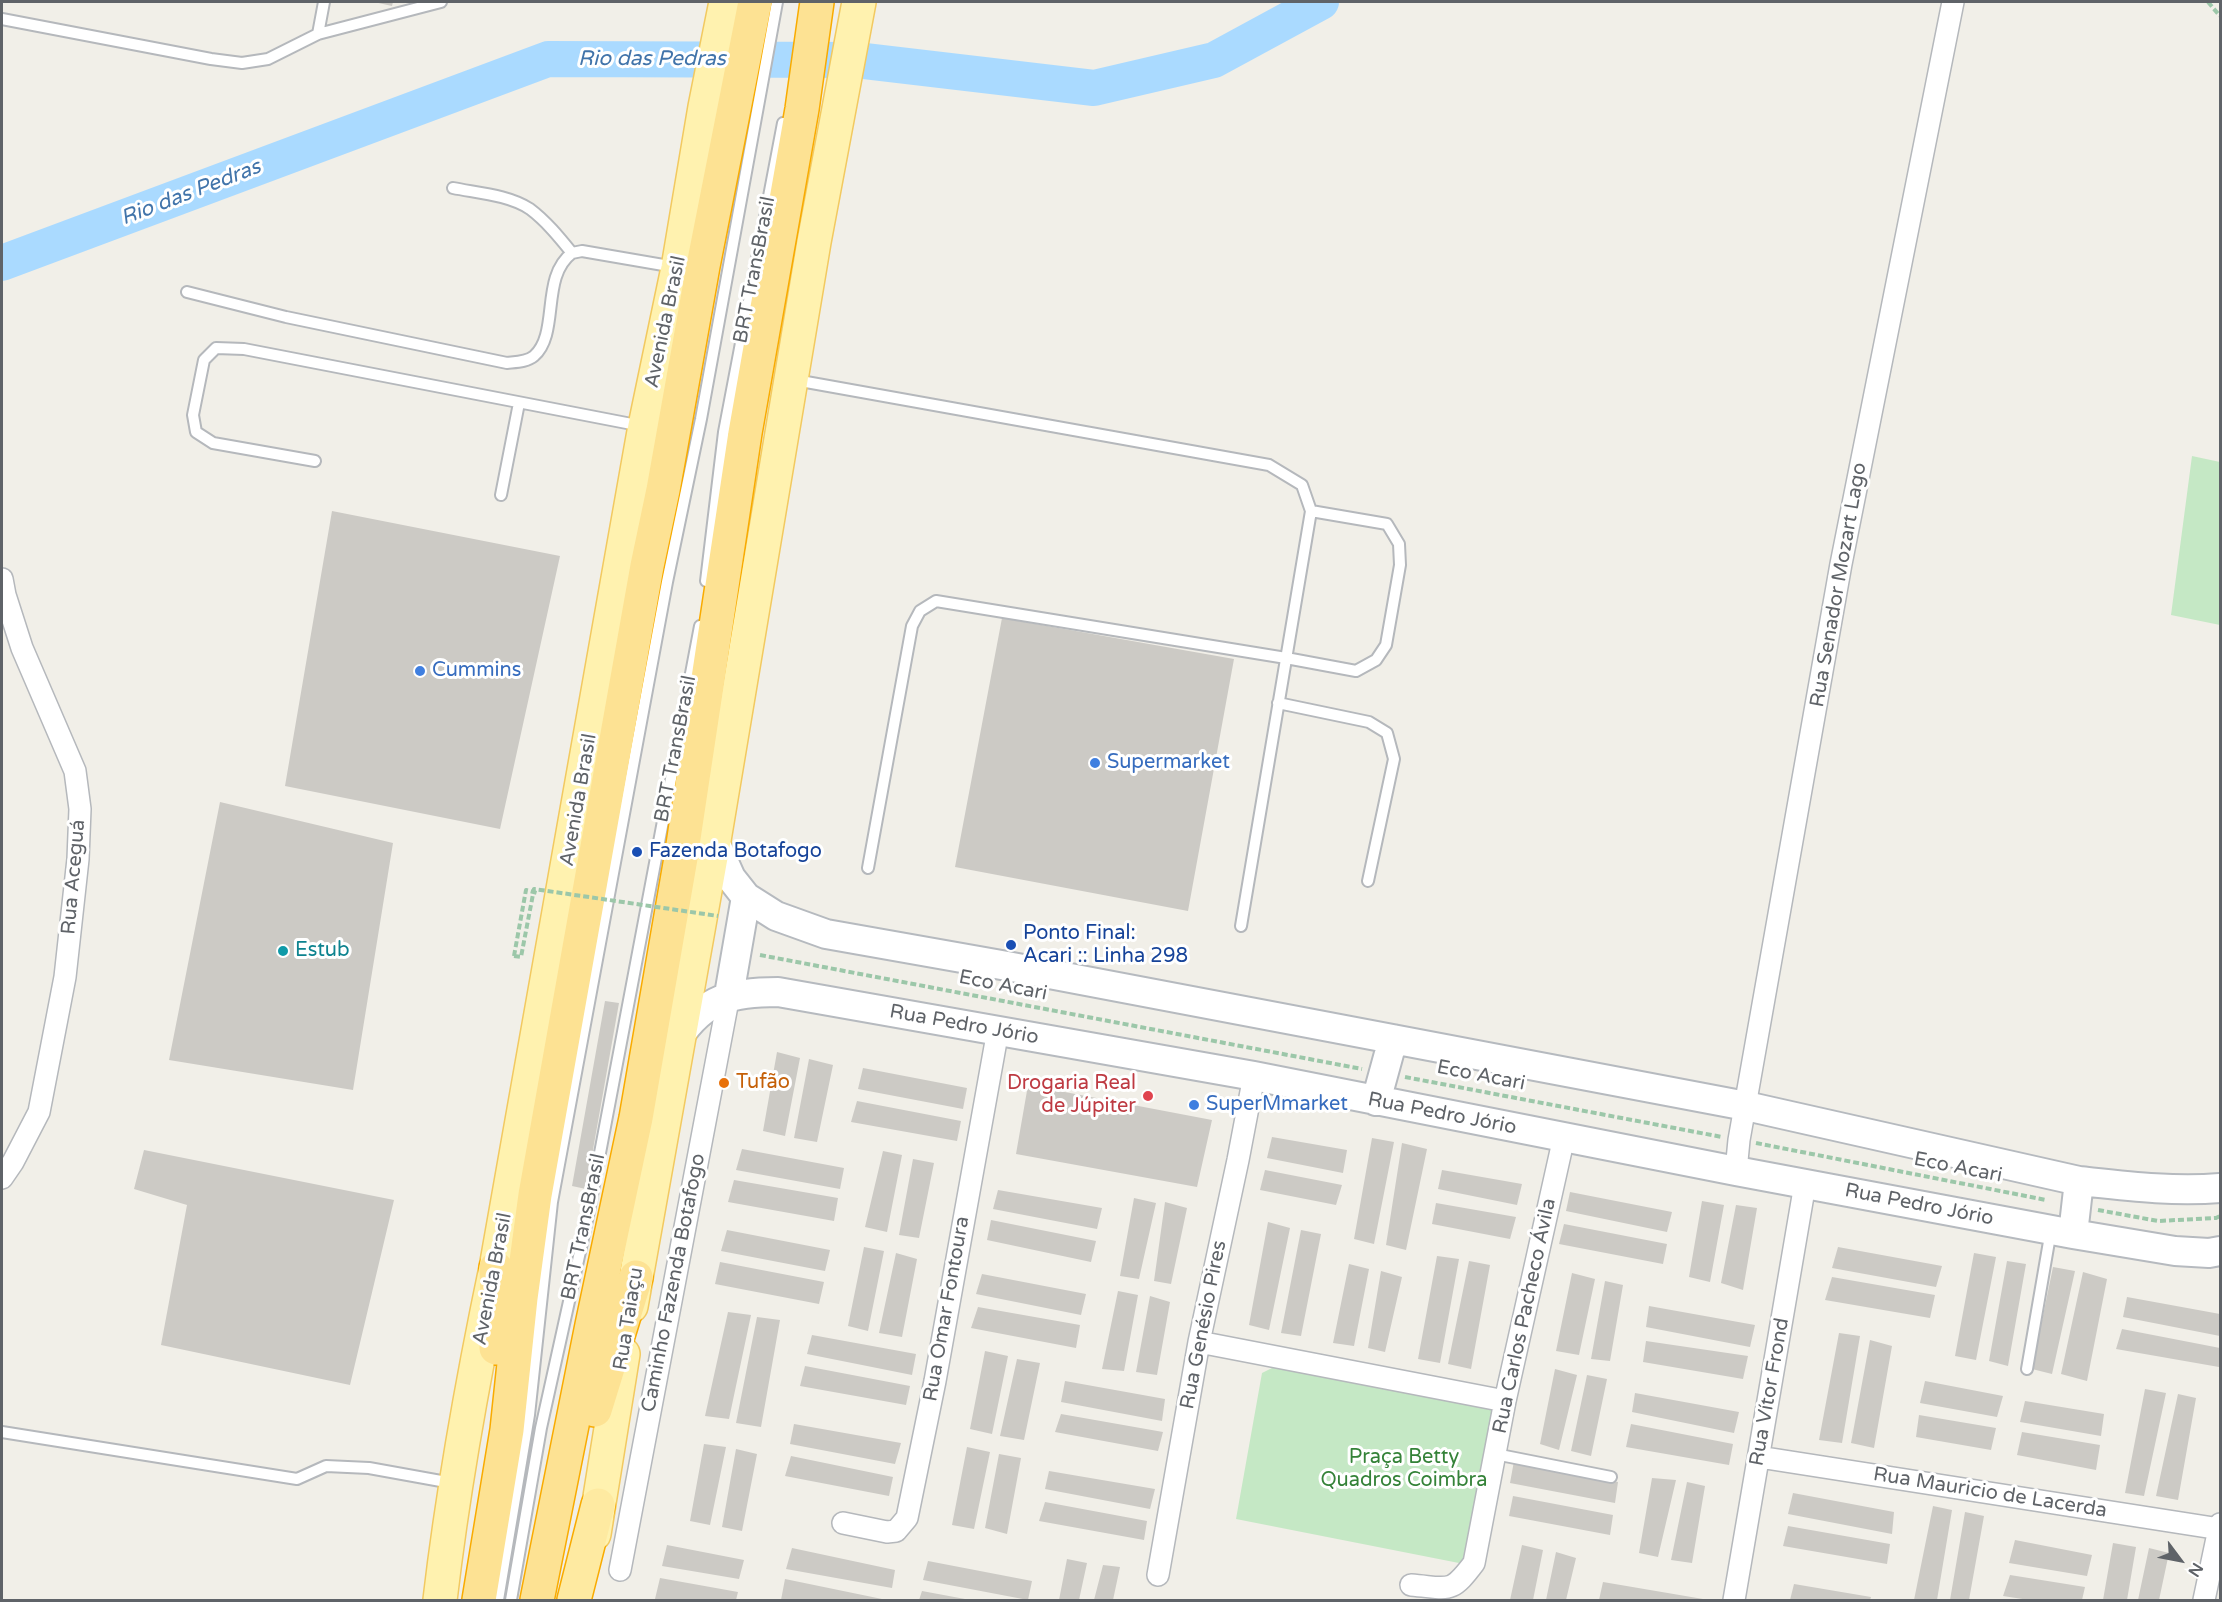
<!DOCTYPE html>
<meta charset="utf-8">
<style>
body{margin:0}
#map{position:relative;width:2222px;height:1602px;overflow:hidden;background:#f1efe8;font-family:"Varela Round",sans-serif}
canvas{display:block}
.frame{position:absolute;inset:0;border:3px solid #5f6368;pointer-events:none}
.north{position:absolute;left:2150px;top:1530px;width:60px;height:60px;-webkit-text-stroke:4px #fff;paint-order:stroke;rotate:122deg;font-size:16px;font-weight:700;line-height:24px;text-align:center;color:#5f6368}
.north::after{content:'';display:block;margin:auto;width:21px;height:27px;background:#5f6368;clip-path:polygon(50% 0,100% 100%,50% 72%,0 100%)}
</style>
<div id="map">
<canvas width="2222" height="1602"></canvas>
<div class="frame"></div>
<div class="north">N</div>
</div>
<script>
const c = document.querySelector('canvas').getContext('2d');
c.lineJoin = 'round';
function paint(path, color) { c.fillStyle = color; c.fill(path, 'evenodd'); }
function stroke(path, color, width, dash) { c.strokeStyle = color; c.lineWidth = width; c.lineCap = dash ? 'butt' : 'round'; c.setLineDash(dash || []); c.stroke(path); }
function write(font, color, halo, rows, align = 'center') {
  c.font = font + ' "Varela Round",sans-serif'; c.lineWidth = 6; c.setLineDash([]); c.textBaseline = 'middle'; c.strokeStyle = halo; c.fillStyle = color; for (const [text, x, y, turn = 0] of rows) {
    c.save(); c.translate(x, y); c.rotate((+turn || 0) * Math.PI / 180); c.textAlign = isNaN(turn) ? turn : align; if (halo) c.strokeText(text, 0, 0); c.fillText(text, 0, 0); c.restore();
  }
}
paint(new Path2D(`
 M2192,456L2220,462V625L2171,615Z
 M1278,1365L1493,1404L1497,1418L1464,1564L1236,1519L1262,1373Z`), '#c5e8c5');
stroke(new Path2D(`
 M2,263L548,59L856,60L1094,88L1214,60L1321,2`), '#aadaff', 36);
paint(new Path2D(`
 M374,2H393L392,6Z
 M332,511L560,556L500,829L285,786Z
 M1002,618L1234,659L1188,911L955,867Z
 M220,802L393,843L353,1090L169,1060Z
 M605,1001L619,1003L586,1189L572,1186Z
 M777,1052L800,1058L785,1136L763,1131Z
 M809,1059L833,1065L817,1142L794,1138Z
 M863,1068L967,1088L963,1109L858,1089Z
 M1028,1085L1212,1120L1197,1187L1016,1154Z
 M857,1101L961,1121L957,1141L851,1122Z
 M1272,1137L1347,1150L1343,1173L1267,1158Z
 M1372,1138L1394,1142L1374,1244L1354,1239Z
 M1402,1143L1427,1149L1406,1250L1386,1245Z
 M742,1149L844,1168L840,1189L736,1170Z
 M144,1150L394,1200L350,1385L161,1345L187,1205L134,1189Z
 M883,1151L902,1155L887,1232L865,1227Z
 M913,1159L934,1163L919,1238L899,1235Z
 M1265,1170L1342,1185L1336,1205L1260,1190Z
 M1442,1170L1522,1184L1517,1205L1438,1189Z
 M734,1180L838,1198L834,1221L728,1202Z
 M998,1190L1102,1208L1097,1229L993,1209Z
 M1570,1192L1672,1212L1667,1232L1566,1211Z
 M1134,1198L1156,1203L1139,1279L1120,1276Z
 M1702,1201L1724,1205L1710,1282L1689,1277Z
 M1165,1202L1187,1208L1171,1284L1154,1281Z
 M1436,1203L1516,1217L1510,1239L1432,1224Z
 M1736,1205L1757,1208L1743,1290L1721,1283Z
 M991,1220L1096,1241L1091,1262L987,1240Z
 M1268,1222L1290,1228L1269,1330L1249,1325Z
 M1564,1224L1667,1244L1663,1264L1559,1244Z
 M727,1230L830,1250L825,1271L721,1251Z
 M1301,1230L1321,1234L1301,1336L1281,1333Z
 M864,1247L884,1251L868,1331L848,1326Z
 M1838,1247L1942,1266L1936,1287L1832,1268Z
 M896,1253L917,1259L902,1337L879,1333Z
 M1974,1253L1996,1257L1976,1360L1955,1356Z
 M1437,1256L1459,1259L1440,1363L1418,1359Z
 M1469,1261L1490,1265L1471,1369L1448,1364Z
 M2007,1261L2026,1264L2008,1366L1989,1361Z
 M720,1262L824,1282L819,1304L715,1284Z
 M1349,1264L1369,1269L1354,1346L1333,1343Z
 M2053,1267L2075,1271L2052,1374L2032,1369Z
 M1381,1271L1402,1277L1385,1352L1368,1348Z
 M2083,1272L2107,1279L2087,1381L2061,1374Z
 M1572,1273L1595,1279L1579,1355L1556,1351Z
 M982,1274L1086,1294L1081,1315L976,1294Z
 M1832,1277L1935,1295L1930,1318L1825,1300Z
 M1605,1281L1623,1285L1610,1361L1591,1359Z
 M1118,1291L1138,1295L1124,1371L1102,1369Z
 M1150,1296L1170,1302L1157,1375L1136,1372Z
 M2127,1297L2220,1314V1336L2123,1317Z
 M1649,1306L1755,1325L1750,1347L1646,1327Z
 M978,1307L1080,1325L1076,1348L971,1328Z
 M728,1312L751,1315L729,1419L705,1416Z
 M757,1317L780,1320L761,1427L736,1423Z
 M2122,1329L2220,1348L2219,1367L2116,1349Z
 M1839,1333L1860,1336L1842,1443L1819,1440Z
 M812,1335L916,1354L912,1375L807,1354Z
 M1870,1340L1892,1346L1874,1448L1851,1443Z
 M1646,1341L1748,1356L1743,1379L1643,1362Z
 M985,1351L1008,1356L992,1434L970,1429Z
 M1017,1359L1040,1363L1024,1440L1000,1436Z
 M805,1366L910,1386L906,1405L800,1386Z
 M1555,1369L1577,1375L1559,1450L1540,1444Z
 M1587,1375L1607,1379L1591,1456L1571,1451Z
 M1065,1381L1165,1399L1162,1421L1061,1402Z
 M1925,1381L2003,1396L1997,1417L1920,1403Z
 M2145,1389L2166,1393L2144,1496L2125,1493Z
 M1635,1393L1739,1412L1734,1433L1632,1412Z
 M2178,1394L2196,1398L2178,1500L2156,1496Z
 M2025,1401L2104,1414L2101,1436L2020,1422Z
 M1061,1414L1163,1432L1158,1451L1055,1432Z
 M1919,1415L1996,1428L1991,1450L1916,1437Z
 M794,1424L901,1443L895,1464L790,1444Z
 M1631,1424L1733,1444L1729,1465L1626,1447Z
 M2022,1432L2100,1445L2096,1470L2017,1455Z
 M704,1444L726,1447L710,1525L690,1521Z
 M967,1447L990,1452L974,1529L952,1525Z
 M736,1449L757,1454L742,1531L722,1527Z
 M999,1454L1021,1458L1007,1534L985,1528Z
 M791,1456L893,1477L889,1496L785,1476Z
 M1514,1461L1618,1482L1615,1503L1510,1483Z
 M1049,1471L1155,1489L1150,1509L1045,1489Z
 M1652,1478L1676,1480L1658,1557L1639,1553Z
 M1687,1482L1705,1486L1692,1563L1671,1560Z
 M1793,1493L1894,1512L1892,1534L1788,1514Z
 M1513,1496L1613,1515L1610,1535L1509,1516Z
 M1045,1502L1147,1521L1144,1540L1039,1521Z
 M1933,1506L1952,1510L1937,1600H1914Z
 M1965,1512L1984,1516L1969,1600H1950Z
 M1788,1526L1890,1544L1887,1564L1783,1546Z
 M2015,1540L2092,1555L2087,1576L2009,1563Z
 M2113,1543L2136,1547L2127,1600H2103Z
 M667,1545L744,1560L739,1579L662,1566Z
 M1522,1545L1543,1550L1533,1600H1510Z
 M792,1548L895,1570L892,1588L786,1569Z
 M2149,1548L2169,1553L2159,1600H2138Z
 M1556,1552L1576,1558L1566,1600H1546Z
 M1067,1559L1087,1563L1079,1600H1059Z
 M928,1561L1032,1581L1028,1600L923,1580Z
 M1103,1565L1120,1567L1113,1600H1094Z
 M2010,1575L2085,1587L2082,1600H2029L2003,1596Z
 M660,1578L738,1592L736,1600H664L655,1599Z
 M785,1579L882,1599V1600H781Z
 M1603,1582L1703,1599V1600H1599Z
 M1794,1584L1871,1597L1870,1600H1790Z
 M922,1591L965,1599V1600H919Z`), '#cccac5');
const service = new Path2D(`
 M2,19L211,59L242,63L268,59L318,34L441,2
 M318,34L324,2
 M453,188C478,193 509,195 530,209C546,221 559,237 572,253
 M187,292L286,317L507,363C516,362 527,362 534,356C560,333 540,277 572,253L582,251L675,267
 M795,380L1269,465L1302,485L1311,511L1241,926
 M315,461L213,443L196,432L193,415L204,360L216,348L244,349L642,426
 M501,495L519,403
 M706,581L724,432L783,123
 M1278,703L1369,722L1387,733L1394,759L1368,881
 M868,868L912,626L920,611L936,601L1286,658L1356,671L1376,660L1386,645L1400,565L1399,544L1387,524L1311,511
 M2027,1369L2051,1230
 M2,1432L297,1479L326,1466L369,1468L452,1483
 M1495,1454L1611,1477
 M498,1600L529,1415L552,1202L667,582L701,419L777,2
 M511,1600L541,1428L589,1211L700,626`);
const minor = new Path2D(`
 M2,579L5,595L22,648L75,771L80,809L78,859L65,977L39,1112L13,1162L2,1178
 M1736,1171L1739,1140L1841,564L1953,2
 M1199,1342L1505,1401
 M1759,1457L2220,1529
 M843,1523L887,1532L896,1531L907,1518L935,1381L998,1030
 M620,1570L729,995
 M1158,1575L1199,1342L1238,1160L1254,1076
 M1411,1585C1449,1588 1450,1595 1474,1563L1505,1401L1564,1137
 M1734,1600L1805,1184
 M2204,1600L2220,1524`);
const secondary = new Path2D(`
 M714,840L731,878L746,897L776,916L826,934L1007,966L1746,1106L2079,1181C2126,1186 2173,1192 2220,1188
 M729,995L746,897
 M678,1038C705,998 732,992 778,992L1254,1076L1736,1171L2073,1234L2175,1251L2209,1253L2220,1251
 M1376,1101L1393,1039
 M2073,1234L2079,1181`);
const primary = new Path2D(`
 M631,1306L714,840L814,242L859,2
 M594,1534L623,1354
 M440,1600C453,1489 473,1378 496,1268L645,426L678,268L705,107L726,2`);
const trunk = new Path2D(`
 M574,1600L598,1505`);
const motorway = new Path2D(`
 M496,1268L498,1326L496,1348
 M595,1410L636,1277
 M479,1600L507,1430L521,1298L535,1195L647,566L663,490L703,266L755,2
 M537,1600L592,1325L636,1118L681,858L745,433L802,109L817,2`);
stroke(service, '#b5b8bc', 14);
stroke(minor, '#b5b8bc', 24);
stroke(secondary, '#b6babf', 32);
stroke(primary, '#f2c960', 36);
stroke(trunk, '#f9ab00', 36);
stroke(motorway, '#f9ab00', 36);
stroke(new Path2D(`
 M2208,2L2220,16
 M760,955L1362,1069
 M514,956L526,890L537,893
 M1405,1077L1722,1137
 M1756,1143L2046,1200
 M2098,1210L2158,1221L2216,1218L2220,1216`), '#9cc7a9', 4, [6, 3]);
stroke(service, '#fff', 10);
stroke(minor, '#fff', 21);
stroke(secondary, '#fff', 28);
stroke(primary, '#fff2af', 33);
stroke(trunk, '#feeaa1', 33);
stroke(motorway, '#fde293', 33);
stroke(new Path2D(`
 M514,956L521,957L534,889L718,916`), '#9cc7a9', 4, [6, 3]);
for (const [x, y, r, color] of [
 [420,671,6,"#3f7fe0"],
 [1095,763,6,"#3f7fe0"],
 [637,852,6,"#1a4fb4"],
 [1011,945,6,"#1a4fb4"],
 [283,951,6,"#0f9aa8"],
 [724,1083,6,"#e8710a"],
 [1148,1096,6,"#e0444e"],
 [1194,1105,6,"#3f7fe0"]
]) { const dot = new Path2D(); dot.arc(x, y, r, 0, 2 * Math.PI); c.fillStyle = color; c.fill(dot); stroke(dot, '#fff', 2); }
write('20px', '#5f6368', '#fff', [
 ["BRT TransBrasil",755,270,-79],
 ["Avenida Brasil",666,322,-78],
 ["Rua Senador Mozart Lago",1839,585,-80],
 ["BRT TransBrasil",676,749,-79],
 ["Avenida Brasil",579,800,-80],
 ["Rua Aceguá",74,877,-85],
 ["Eco Acari",1003,986,11],
 ["Rua Pedro Jório",964,1025,10],
 ["Eco Acari",1481,1076,11],
 ["Rua Pedro Jório",1442,1114,11],
 ["Eco Acari",1958,1168,11],
 ["Rua Pedro Jório",1919,1205,11],
 ["BRT TransBrasil",584,1227,-78],
 ["Avenida Brasil",493,1279,-79],
 ["Caminho Fazenda Botafogo",674,1283,-79],
 ["Rua Omar Fontoura",947,1309,-80],
 ["Rua Carlos Pacheco Ávila",1525,1316,-78],
 ["Rua Taiaçu",629,1319,-81],
 ["Rua Genésio Pires",1204,1325,-79],
 ["Rua Vítor Frond",1770,1392,-80],
 ["Rua Mauricio de Lacerda",1990,1493,9]
]);
write('20px', '#366cbe', '#fff', [
 ["Cummins",432,671],
 ["Supermarket",1107,763],
 ["SuperMmarket",1206,1105]
], 'left');
write('20px', '#164399', '#fff', [
 ["Fazenda Botafogo",649,852],
 ["Ponto Final:",1023,934],
 ["Acari :: Linha 298",1023,957]
], 'left');
write('20px', '#0d838f', '#fff', [
 ["Estub",295,951]
], 'left');
write('20px', '#c56008', '#fff', [
 ["Tufão",736,1083]
], 'left');
write('20px', '#be3a42', '#fff', [
 ["Drogaria Real",1136,1084],
 ["de Júpiter",1136,1107]
], 'right');
write('20px', '#348238', '#fff', [
 ["Praça Betty",1404,1458],
 ["Quadros Coimbra",1404,1481]
]);
write('italic 21px', '#4174aa', '#fff', [
 ["Rio das Pedras",652,59],
 ["Rio das Pedras",191,193,-21]
]);
</script>
